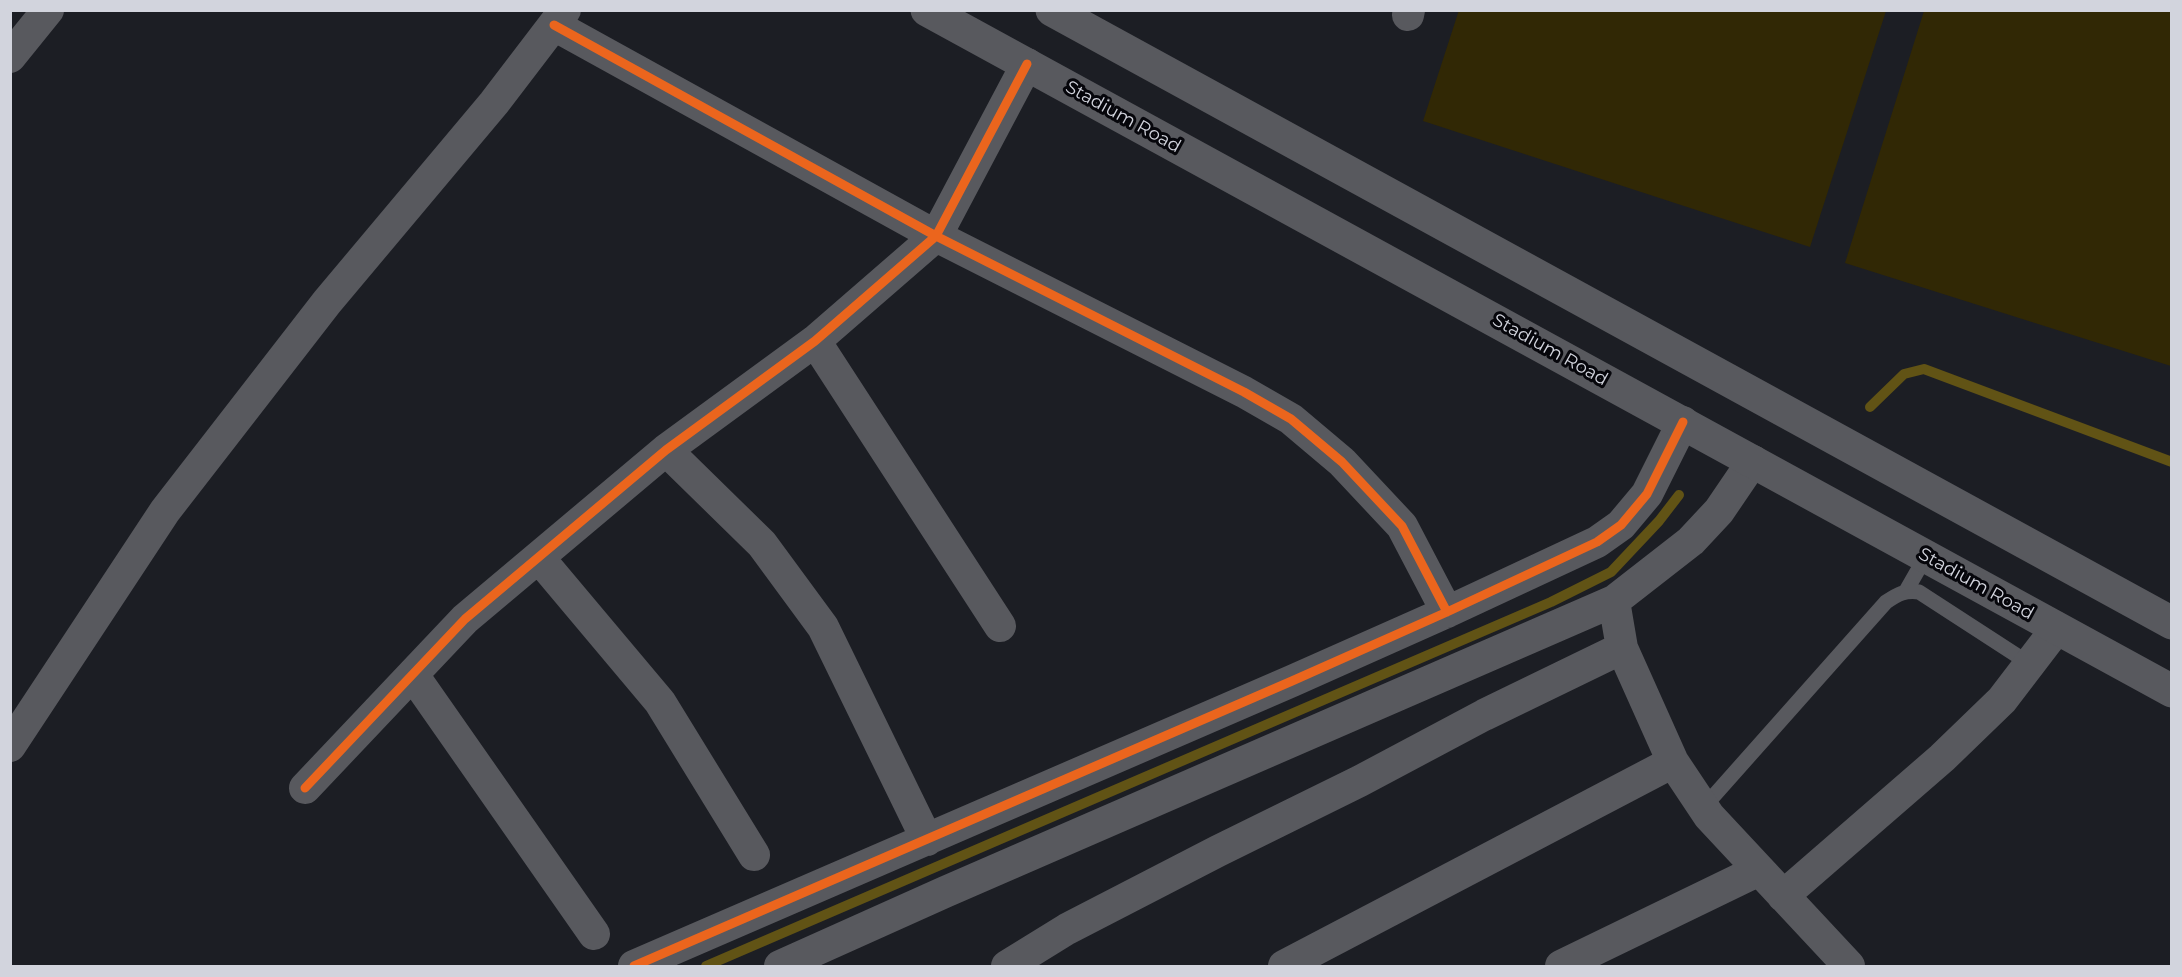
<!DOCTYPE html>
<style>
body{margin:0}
#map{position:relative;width:2182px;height:977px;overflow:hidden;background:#1c1e24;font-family:Montserrat,sans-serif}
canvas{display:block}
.frame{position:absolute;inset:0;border:12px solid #d2d4dd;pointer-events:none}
</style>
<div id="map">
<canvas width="2182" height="977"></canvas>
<div class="frame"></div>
</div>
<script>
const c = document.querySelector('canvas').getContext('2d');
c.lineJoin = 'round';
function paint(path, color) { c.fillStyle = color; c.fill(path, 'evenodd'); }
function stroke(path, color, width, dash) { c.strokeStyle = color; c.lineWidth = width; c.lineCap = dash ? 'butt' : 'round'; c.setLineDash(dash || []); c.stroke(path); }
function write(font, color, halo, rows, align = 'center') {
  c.font = font + ' Montserrat,sans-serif'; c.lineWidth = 6; c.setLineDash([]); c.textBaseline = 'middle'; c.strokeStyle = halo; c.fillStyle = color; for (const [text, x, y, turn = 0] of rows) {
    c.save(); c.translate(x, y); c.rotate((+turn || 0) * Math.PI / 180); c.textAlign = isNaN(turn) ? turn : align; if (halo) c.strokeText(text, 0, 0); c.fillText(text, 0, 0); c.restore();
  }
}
paint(new Path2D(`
 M1459,10H1886V11L1810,247L1423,121Z
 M1924,11H2171V366L1845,263Z`), '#312805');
stroke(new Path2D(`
 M1870,407L1904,374L1924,369L2172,462
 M706,966L1551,602L1611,572L1659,521L1679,495`), '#615315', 10);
stroke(new Path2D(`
 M1906,591L1926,556
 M1703,808L1886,602C1898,594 1905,590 1919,592L2030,664`), '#58595e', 15);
stroke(new Path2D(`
 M1408,15L1409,10
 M554,25L936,236L1244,392L1291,419L1342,462L1402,526L1447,612
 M10,57L48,10
 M815,341L1000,626
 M666,450L762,544L823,627L927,840
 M539,558L660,702L754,855
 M1614,601L1622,648L1673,762L1709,816L1849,966
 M413,675L594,934
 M10,746L165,511L327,302L494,103L565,10
 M305,788L465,619L666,450L815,341L936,236L1027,64
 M1783,896L1942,758L2002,700L2057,628
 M634,966L1292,681L1447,612L1597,542L1621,525L1647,494L1683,422
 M780,966L945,892L1614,601L1691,541L1719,511L1753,461
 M1007,966L1067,929L1218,851L1360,781L1484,715L1622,648
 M1284,966L1673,762
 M1561,966L1759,870`), '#58595e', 32);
stroke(new Path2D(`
 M927,10L2172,691
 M1052,10L2172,623`), '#58595e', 33);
stroke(new Path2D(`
 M554,25L936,236L1244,392L1291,419L1342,462L1402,526L1447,612
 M305,788L465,619L666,450L815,341L936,236L1027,64
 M634,966L1292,681L1447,612L1597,542L1621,525L1647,494L1683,422`), '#eb651d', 9);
write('18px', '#d2d4dd', '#06060b', [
 ["Stadium Road",1123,117,29],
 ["Stadium Road",1550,350,29],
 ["Stadium Road",1976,584,29]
]);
</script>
